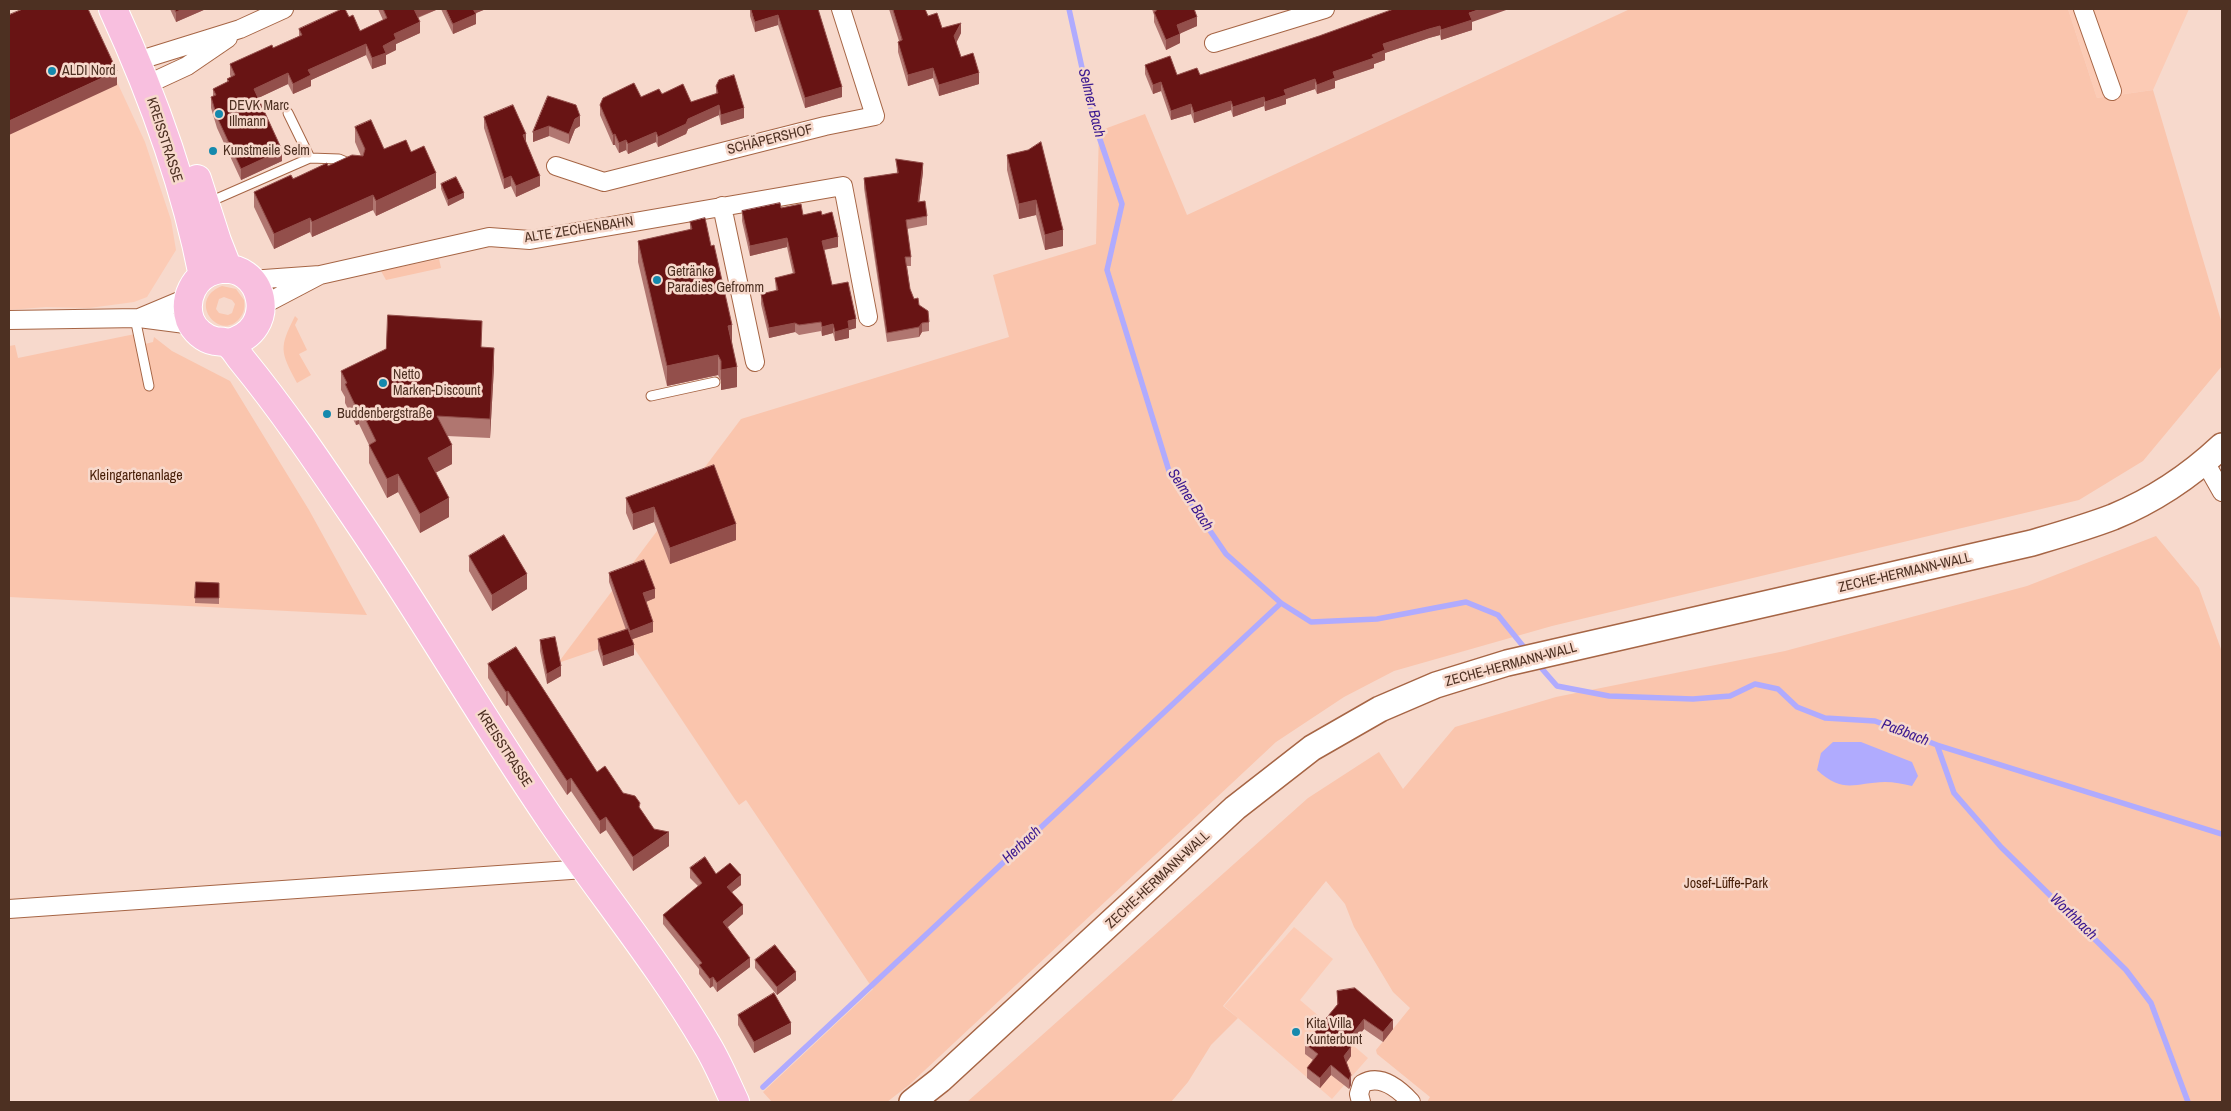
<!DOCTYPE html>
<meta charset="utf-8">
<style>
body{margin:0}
#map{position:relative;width:2231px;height:1111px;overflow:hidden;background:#f7d9cc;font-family:"Archivo Narrow",sans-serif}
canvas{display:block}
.frame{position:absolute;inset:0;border:10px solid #4d3022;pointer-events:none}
</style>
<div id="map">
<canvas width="2231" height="1111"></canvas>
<div class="frame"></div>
</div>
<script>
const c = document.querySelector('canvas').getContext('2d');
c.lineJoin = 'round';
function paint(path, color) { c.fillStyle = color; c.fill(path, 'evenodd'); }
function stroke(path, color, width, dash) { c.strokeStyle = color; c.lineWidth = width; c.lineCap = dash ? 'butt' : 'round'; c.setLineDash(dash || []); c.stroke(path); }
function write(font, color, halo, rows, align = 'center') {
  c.font = font + ' "Archivo Narrow",sans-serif'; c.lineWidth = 5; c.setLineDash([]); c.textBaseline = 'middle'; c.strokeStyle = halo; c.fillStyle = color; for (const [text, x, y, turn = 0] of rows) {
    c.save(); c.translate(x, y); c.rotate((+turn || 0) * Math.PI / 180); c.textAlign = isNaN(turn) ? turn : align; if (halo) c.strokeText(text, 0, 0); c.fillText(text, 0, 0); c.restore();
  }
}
paint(new Path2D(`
 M83,9L145,142L171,220L176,250L147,297L134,302L89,308L46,307L9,310V16Z
 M2068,9H2189L2153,90L2097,98Z
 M1294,927L1333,959L1300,1000L1368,1058L1332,1099L1224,1006Z`), '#fccbb5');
paint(new Path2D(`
 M1630,9H2068L2097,98L2153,90L2222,324V366L2143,461L2079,500L1552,626L1394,671L1344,697L1276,742L909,1085L887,1102H772L763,1092L873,989L746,800L739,805L734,798L628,639L558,663L741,419L1009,337L993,275L1096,244L1099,131L1145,114L1187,215Z
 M439,259L441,268L386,280L381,271Z
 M222,286L236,289L244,300C245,308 244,313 239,319C219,342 186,300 222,286ZM224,297L232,300L235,304L232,313L228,315L219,313L216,309L219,299Z
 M295,316L298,319L295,325L307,350L299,354L311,375L297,383C280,351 279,348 295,316Z
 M135,334L137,346L153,342L154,337L172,351L230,381L309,510L367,615L9,597V346L15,345L18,358Z
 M2156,536L2199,588L2222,652V1102H1427L1430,1097L1377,1054L1376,1050L1410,1008L1393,992L1354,927L1345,904L1326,881L1223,1006L1238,1018L1211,1045L1188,1082L1171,1102H967L1308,798L1379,752L1403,789L1455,727L1556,697L1785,651L2027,586Z`), '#fac5ad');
paint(new Path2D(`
 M1833,742H1861L1912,762L1918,776L1912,786C1903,784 1894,782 1885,782C1854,783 1843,794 1817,770L1821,753Z`), '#b0abfe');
stroke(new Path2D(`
 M1069,9L1094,122L1122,204L1107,270L1169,471L1226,554L1281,603L1311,622L1377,619L1466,602L1498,615L1527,651
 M1536,662L1557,686L1609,696L1693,699L1730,696L1755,684L1778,689L1797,707L1825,718L1875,721L1937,745L2222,834
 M1937,745L1954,793L2001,847L2126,970L2151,1003L2188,1102
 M763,1087L1281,603`), '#b0abfe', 5.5);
const lane = new Path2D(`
 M310,158L339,159L351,164
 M207,203L310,158L288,113
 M135,318L149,386
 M651,396L715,382`);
const street = new Path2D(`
 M2083,9L2112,91
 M1214,43L1325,9
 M137,61L240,29L284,9
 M146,85L187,66L228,38
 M556,166L604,182L825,126L875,116L841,9
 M722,206L755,362
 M320,275L489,237L530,240L843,186L868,317
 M250,280L320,275L261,306
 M139,318L189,297
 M9,320L139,318L193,325
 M2205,462L2222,492
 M9,909L585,869
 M1361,1102L1359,1094L1362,1084C1380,1073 1399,1089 1411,1102`);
const secondary = new Path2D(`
 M912,1102L940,1080L1235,808L1312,748L1380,709L1436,685L1507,663L2032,543C2059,535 2087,527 2113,517C2152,501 2191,475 2222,446`);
const primary = new Path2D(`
 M113,9C152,94 185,184 203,276
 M197,179L217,241L228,269
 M228,343C281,332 264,259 216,270C194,275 183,299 190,320C194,330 204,339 215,341C219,342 223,341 227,343C232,345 238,355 242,360C287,415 326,474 366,533C430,628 488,728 553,823C604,897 662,968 707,1045C718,1063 726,1083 735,1102`);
stroke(lane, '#a66545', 11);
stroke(street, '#a66545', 20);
stroke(secondary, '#a66545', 28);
stroke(primary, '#fff', 30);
stroke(lane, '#fff', 9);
stroke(street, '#fff', 18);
stroke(secondary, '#fff', 25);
stroke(primary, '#f8bfdf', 28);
paint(new Path2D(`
 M170,9H206L176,22Z
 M378,9H436V10L418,18L420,33L396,44V50L386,55V64L372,69L366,55L311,80V86L293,94L288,84L258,98L282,161L241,180L217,128L211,108V97H213V89L227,82V79L231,77L230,75V64L273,48L299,36V29L349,17L360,31L383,20Z
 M441,9H486L476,13V24L453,34Z
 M750,9H818L842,97L805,108L778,25L755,32L750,16Z
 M889,9H925L928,16L942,28L961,33L956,43L961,57L979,84L939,96L933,78L908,86L898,52V42L899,41Z
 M1152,9H1195L1197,26L1180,33V43L1166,50L1154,22V15Z
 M1472,22V30L1441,40L1440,35L1429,38L1385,53V60L1374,64V68L1335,81V88L1317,94L1315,89L1286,99V104L1265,111L1264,106L1233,117L1231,110L1194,123L1191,114L1171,120L1161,91L1153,94L1145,74V65L1177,75H1200L1319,36Z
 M716,86L744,118L721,125L719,115L688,129L686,134L658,147L656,142L628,154L626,150L619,153L615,145H613L600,115V105L662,94L691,102L716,94Z
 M548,96L580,126L575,129L569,144L549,136L533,142Z
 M484,117L526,143L540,186L516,197L511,186L504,189L484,128Z
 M355,127L384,149L411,152L436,188L376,216L373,210L312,237L310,232L274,249L254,207V192L328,166L361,156L355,142Z
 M1028,150L1063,246L1045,250L1036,215L1019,219L1007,170V155Z
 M896,159L923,172L919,202L927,216V225L907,229L911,257V266H907L910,289L914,299L919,305L929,322V331L922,332L919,337L887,342L864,188V178L897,173Z
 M441,184L464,198L448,206L441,189Z
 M781,208L803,215H822L838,247L824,250L832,285L856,328L849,330V338L835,341L833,333L822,336L821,331L799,335L795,332L769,338L761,304V294L776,291L775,278L793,274L787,247L750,256L742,221V211Z
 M690,222L732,342L737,387L721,390V381L718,375L667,386L638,262V241L690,230Z
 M482,347L494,367L490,438L447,436L452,464L436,472L449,517L420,533L398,492L387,498L369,463V445L359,424L356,425L345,403V397L341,390V371Z
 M714,465L736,540L670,564L654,522L633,530L626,513V498Z
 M469,556L527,589L492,611L469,571Z
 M609,573L655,598L646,602L653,632L632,639L634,655L603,666L598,650V639L626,630L609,582Z
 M196,582L219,583V604L195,603Z
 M540,640L561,676L547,684L540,651Z
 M488,664L597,772L623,793L640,809L654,829L669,846L633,871L606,830L600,834L571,791L567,795L508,705L506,706L488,678Z
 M690,868L716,874L741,885L732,892L743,914L728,927L750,967L717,992L713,986L710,988L699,974V969L663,924V915L698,886L690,878Z
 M755,960L796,980L777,995L755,968Z
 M1337,991L1393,1029L1383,1042L1364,1029L1350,1046L1351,1056L1346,1063L1351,1085L1349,1089L1331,1075L1320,1088L1307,1078V1068L1313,1060L1305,1054V1044L1337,1005Z
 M738,1015L791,1034L754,1053L738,1025Z`), '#b07670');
paint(new Path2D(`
 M183,9H206L176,22V12Z
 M413,9H436V10L413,19Z
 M472,9H486L476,13V24L453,34V24Z
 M1481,9H1509L1472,22V30L1441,40V30L1469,13Z
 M778,15V25L755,32V22Z
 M1197,17V26L1177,35V25Z
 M420,22V33L396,44V50L386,55V64L372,69V58L394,34Z
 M961,23V33L954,47V36Z
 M1440,26V35L1429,38L1385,53V60L1374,64V68L1335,81V88L1317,94V85L1333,72L1372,55L1383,44L1429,29Z
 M1180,34V43L1166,50V40Z
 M366,44V55L311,80V86L293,94V84L308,70Z
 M933,68V78L908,86V75Z
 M117,71V85L9,135V121Z
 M288,73V84L254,100V89Z
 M979,73V84L939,96V85Z
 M1315,79V89L1286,99V104L1265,111V102L1284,90Z
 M1161,82V91L1153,94V85Z
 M842,87V97L805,108V98Z
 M1264,97V106L1233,117V107Z
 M1231,101V110L1194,123V113Z
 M1191,104V114L1171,120V111Z
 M719,105V115L688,129L686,134L658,147V137L688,119Z
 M744,108V118L721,125V115Z
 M580,116V126L575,129L569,144V134L575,119Z
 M549,126V136L533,142V132Z
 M656,132V142L628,154V144Z
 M526,134V145L523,135Z
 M615,134V145H613V135Z
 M626,140V150L619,153V143Z
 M282,150V161L241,180V169Z
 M923,163V172L918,212V202Z
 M436,173V188L376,216V201Z
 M511,176V186L504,189V179Z
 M540,176V186L516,197V186Z
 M464,193V198L448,206V200Z
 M373,195V210L312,237V222Z
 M1036,200V215L1019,219V204Z
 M310,218V232L274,249V234Z
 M1063,230V246L1045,250V235Z
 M838,237V247L822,250V241Z
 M787,238V247L750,256V246Z
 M856,319V328L849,330V338L835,341V332L848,321Z
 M795,323V332L769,338V328Z
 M922,323V332L919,337V327Z
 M833,324V333L822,336V327Z
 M732,325V345L728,326Z
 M494,348V367L490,438V419Z
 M718,355V375L667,386V366Z
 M737,367V387L721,390V370Z
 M359,406V424L356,425V407Z
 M452,445V464L428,477V458Z
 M398,474V492L387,498V479Z
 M449,498V517L420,533V514Z
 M654,507V522L633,530V514Z
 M736,524V540L670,564V548Z
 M527,574V589L492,611V595Z
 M655,589V598L643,603V593Z
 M653,622V632L630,640V631Z
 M634,645V655L603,666V656Z
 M561,666V676L547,684V674Z
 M508,691V705L506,706V692Z
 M571,778V791L567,795V781Z
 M606,817V830L600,834V821Z
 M669,832V846L633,871V857Z
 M741,875V885L727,896V887Z
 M743,905V914L723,931V922Z
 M750,958V967L717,992V983Z
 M796,972V980L777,995V987Z
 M713,977V986L710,988V979Z
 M1364,1019V1029L1346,1052V1042Z
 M1393,1020V1029L1383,1042V1032Z
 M791,1023V1034L754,1053V1042Z
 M1351,1047V1056L1344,1066V1056Z
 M1331,1065V1075L1320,1088V1078Z
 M1351,1075V1085L1349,1089V1080Z`), '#934f4b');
const building = new Path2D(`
 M23,9H88L117,71L9,121V15Z
 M175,9H183L176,12Z
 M342,9H345L349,17L353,15L360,31L387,18L383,9H414L420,22L394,34L396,39L383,46L386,53L372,58L366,44L308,70L311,75L293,84L288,73L254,89L282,150L241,169L217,117L211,97L216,95L213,89L229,81L227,79L235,75L230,64L272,45L273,48L302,35L299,29Z
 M446,9H473L476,14L453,24Z
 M751,9H818L842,87L805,98L778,15L755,22Z
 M893,9H925L928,16L937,13L942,28L961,23L954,36L961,57L973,53L979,73L939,85L933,68L908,75L898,42L902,40Z
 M1156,9H1194L1197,17L1177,25L1180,34L1166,40L1154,12L1156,11Z
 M1394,9H1481L1469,13L1472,20L1441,30L1440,26L1429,29L1383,44L1385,50L1372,55L1374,58L1333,72L1335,78L1317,85L1315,79L1284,90L1286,95L1265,102L1264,97L1233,107L1231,101L1194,113L1191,104L1171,111L1161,82L1153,85L1145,65L1170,56L1177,75L1197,68L1200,75L1319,36Z
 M734,75L744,108L721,115L719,105L688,119L686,124L658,137L656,132L628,144L626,140L619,143L615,134L613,135L600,105L603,98L634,83L641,97L659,89L662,94L683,84L691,102L718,93L716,86L719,80Z
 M548,96L576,105L580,116L575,119L569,134L549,126L533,132Z
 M513,105L526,134L523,135L540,176L516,186L511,176L504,179L484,117Z
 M371,120L384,149L406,140L411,152L424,146L436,173L376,201L373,195L312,222L310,218L274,234L254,192L291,175L293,179L327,163L328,166L352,155L363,156L365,149L355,127Z
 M1041,142L1063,230L1045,235L1036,200L1019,204L1007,155L1028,150Z
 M896,159L923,163L918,202L925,201L927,216L906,220L911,257H905L910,289L914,299L918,298L919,305L928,311L929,322L922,323L919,327L887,333L864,178L898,173Z
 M456,177L464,193L448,200L441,184Z
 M780,203L781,208L801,204L803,215L821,211L822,215L832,212L838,237L822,241L832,285L848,282L856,319L848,321L849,328L835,332L833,324L822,327L821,322L799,325L795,323L769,328L761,294L778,290L775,278L795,273L787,238L750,246L742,211Z
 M705,218L711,246L714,245L732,325L728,326L737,367L721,370V361L718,355L667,366L638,241L692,229L690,222Z
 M388,315L482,321L481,347L494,348L490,419L437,416L452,445L428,458L449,498L420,514L398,474L387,479L369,445L376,441L359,406L356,407L345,384L347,383L341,371L386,349Z
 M714,465L736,524L670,548L654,507L633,514L626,498Z
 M504,535L527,574L492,595L469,556Z
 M644,560L655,589L643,593L653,622L630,631L609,573Z
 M196,582L219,583V598H195Z
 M628,629L634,645L603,656L598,639Z
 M555,637L561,666L547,674L540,640Z
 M516,647L597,772L605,766L623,793L635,796L640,803L639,807L654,829L669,832L633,857L606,817L600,821L571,778L567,781L508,691L506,692L488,664Z
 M705,857L716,874L730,863L741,875L727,887L743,905L723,922L750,958L717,983L713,977L710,979L699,965L702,963L663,915L702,883L690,868Z
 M775,945L796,972L777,987L755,960Z
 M1355,988L1393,1020L1383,1032L1364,1019L1346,1042L1351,1047L1344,1056L1351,1075L1349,1080L1331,1065L1320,1078L1307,1068L1318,1054L1305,1044L1338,1004L1337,991Z
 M774,993L791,1023L754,1042L738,1015Z`);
paint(building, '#681414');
stroke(building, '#934f4b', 1);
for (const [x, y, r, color] of [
 [52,71,5,"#1589ad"],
 [219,114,5,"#1589ad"],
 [213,151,5,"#1589ad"],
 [657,280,5,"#1589ad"],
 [383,383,5,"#1589ad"],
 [327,414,5,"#1589ad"],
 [1296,1032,5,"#1589ad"]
]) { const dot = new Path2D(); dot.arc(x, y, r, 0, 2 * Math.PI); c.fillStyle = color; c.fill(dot); stroke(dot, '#f7d9cc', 2); }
write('14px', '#4d3022', '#f7d9cc', [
 ["ALDI Nord",62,71],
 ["DEVK Marc",229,106],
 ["Illmann",229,122],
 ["Kunstmeile Selm",223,151],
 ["Getränke",667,272],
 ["Paradies Gefromm",667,288],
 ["Netto",393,375],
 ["Marken-Discount",393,391],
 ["Buddenbergstraße",337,414],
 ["Kita Villa",1306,1024],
 ["Kunterbunt",1306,1040]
], 'left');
write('14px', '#4d3022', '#f7d9cc', [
 ["KREISSTRASSE",164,140,72],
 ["SCHÄPERSHOF",770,140,-14],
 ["ALTE ZECHENBAHN",579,230,-9],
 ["ZECHE-HERMANN-WALL",1905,573,-13],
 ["ZECHE-HERMANN-WALL",1511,665,-15],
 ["KREISSTRASSE",504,749,57],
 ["ZECHE-HERMANN-WALL",1158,880,-43]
]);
write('14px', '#461d06', '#f7d9cc', [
 ["Kleingartenanlage",136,476],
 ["Josef-Lüffe-Park",1726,884]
]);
write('italic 15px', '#3b1990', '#f7d9cc', [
 ["Selmer Bach",1091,103,76],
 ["Selmer Bach",1190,500,57],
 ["Paßbach",1905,733,21],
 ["Herbach",1022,845,-43],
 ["Worthbach",2073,917,44]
]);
</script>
